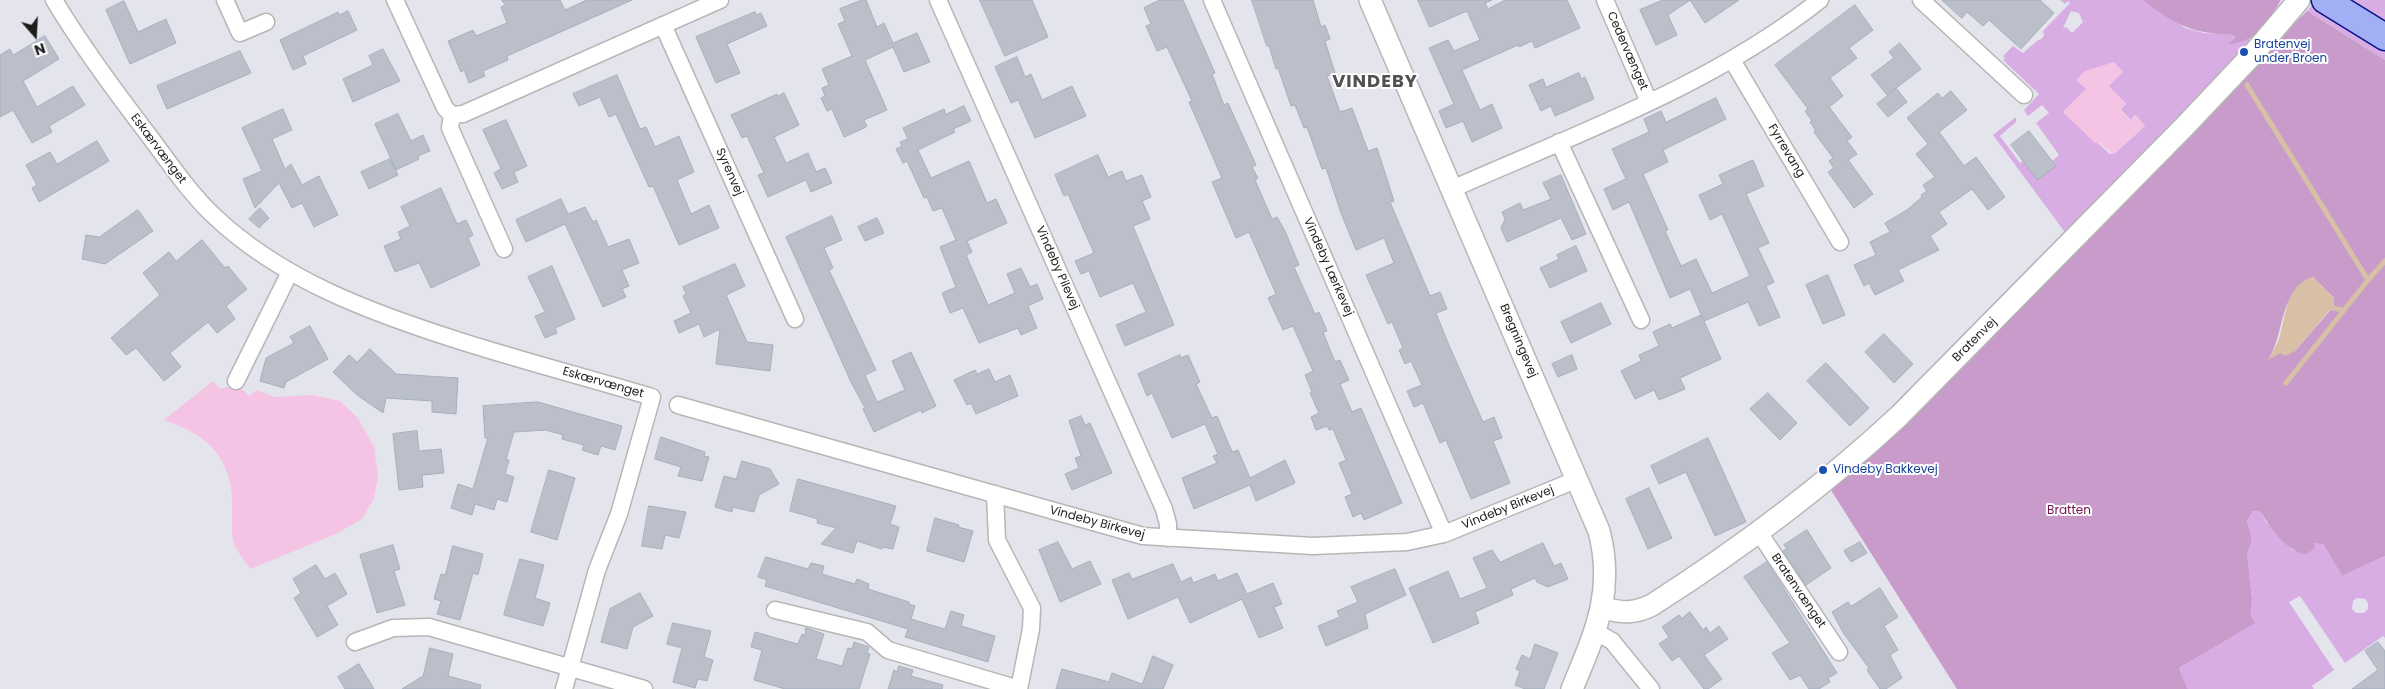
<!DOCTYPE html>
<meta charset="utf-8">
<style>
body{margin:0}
#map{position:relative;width:2385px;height:689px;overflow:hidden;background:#e4e4ed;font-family:Poppins,sans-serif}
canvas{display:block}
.north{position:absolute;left:10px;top:10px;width:50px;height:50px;-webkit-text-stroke:4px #fff;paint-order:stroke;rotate:161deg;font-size:14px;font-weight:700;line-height:20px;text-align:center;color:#1d1d1d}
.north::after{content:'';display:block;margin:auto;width:18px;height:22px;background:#1d1d1d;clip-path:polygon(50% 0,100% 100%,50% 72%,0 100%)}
</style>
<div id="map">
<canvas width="2385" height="689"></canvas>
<div class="north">N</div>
</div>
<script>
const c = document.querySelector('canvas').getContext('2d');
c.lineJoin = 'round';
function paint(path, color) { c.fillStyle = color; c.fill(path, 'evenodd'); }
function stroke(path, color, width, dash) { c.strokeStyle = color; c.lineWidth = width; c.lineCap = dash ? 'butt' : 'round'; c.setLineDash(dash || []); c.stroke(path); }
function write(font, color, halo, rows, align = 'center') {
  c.font = font + ' Poppins,sans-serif'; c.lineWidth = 4; c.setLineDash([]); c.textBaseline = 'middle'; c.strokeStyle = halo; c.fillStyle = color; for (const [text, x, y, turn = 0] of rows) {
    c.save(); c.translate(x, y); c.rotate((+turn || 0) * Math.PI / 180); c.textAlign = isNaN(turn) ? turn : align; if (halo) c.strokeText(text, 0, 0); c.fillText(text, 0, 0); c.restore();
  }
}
paint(new Path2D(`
 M2060,0H2143L2185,28L2204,33L2233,35L2235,36L2229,45L2256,37L2067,235L1993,135L2016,117V122L2000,136L2020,163L2023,161H2052L2059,155L2036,123L2049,113L2042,105L2028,116L2024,110L2039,94L2003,60L2005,58L2003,56L2013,46L2023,53L2038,40H2040L2044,36L2043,31L2070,3L2068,1L2065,4ZM2071,11L2079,13L2083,22L2072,33L2066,27L2063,28ZM2109,87L2126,104L2120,109L2131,120L2135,115L2145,126L2115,153L2110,154L2063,112L2086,89Z
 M2316,0H2385V60L2307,11Z
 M2253,511L2261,512L2266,522L2293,551L2319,542L2323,544L2342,576L2385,556V638L2383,636L2345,663L2300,596L2289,602L2334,670L2312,686L2314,689H2188L2179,668L2254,623L2251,616L2252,599L2247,554L2251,544V535L2247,521ZM2357,598L2365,599L2368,603V609L2364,613H2356L2352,609L2353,601Z`), '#d8ade4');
paint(new Path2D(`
 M2143,0H2281C2264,28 2263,38 2228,45L2235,37L2233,35C2191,33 2177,26 2143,0Z
 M2307,11L2385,60V556L2342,576L2323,544L2315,543L2314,549L2306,554C2288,553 2269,527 2261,512L2253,511L2247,521L2251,535V544L2247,554L2252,599L2251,616L2255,623L2179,668L2188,689H1957L1829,487ZM2313,277L2334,298V306L2295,351L2280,353L2269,359C2287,326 2276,298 2313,277Z`), '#c99bca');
paint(new Path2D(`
 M2114,62L2123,72L2109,86L2126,104L2120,110L2130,120L2136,115L2145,126L2113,154L2099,143H2095L2063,112L2086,89L2076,80L2085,71Z
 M213,381L220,389C233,385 240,385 249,396L257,390L274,397L312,395L340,401L357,417L374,447L378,477L374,498L362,519L336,534L250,569C245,561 235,549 233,540C231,526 233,511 232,497C228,452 204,434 164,420Z`), '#f5c3e3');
paint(new Path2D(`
 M2313,277L2334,298V305L2295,351L2285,356L2280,353L2268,360C2272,353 2276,346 2279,339C2286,317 2285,285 2313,277Z`), '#d8c0a7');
stroke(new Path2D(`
 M2247,85L2368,280L2385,261
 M2332,308L2343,310
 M2286,383L2368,280`), '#d8c0a7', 5);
const building = new Path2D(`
 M502,0H560L565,10L587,0H632L507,56L508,60L483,71L485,76L469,83L464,70L461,72L448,41L473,30L476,36L507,23L501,7L505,5Z
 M862,0H866L877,27L884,23L893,43L917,33L930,62L904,72L893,47L865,60L887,110L864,120L867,126L864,128L844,137L832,109L827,111L821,98L825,96L822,88L829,85L822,69L852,56L838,24L845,21L840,9Z
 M980,0H1032L1048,37L1005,56Z
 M1160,0H1183L1215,73L1212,74L1224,105L1228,103L1256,165L1252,167L1258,178L1255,180L1272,219L1277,217L1285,231L1299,265L1294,267L1315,314L1319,312L1327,331L1323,332L1335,362L1340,360L1349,380L1340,384L1352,412L1361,408L1402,503L1364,520L1361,513L1353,517L1345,497L1352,494L1339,463L1346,460L1333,429L1329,430L1327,426L1316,430L1311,417L1319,413L1310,393L1312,392L1305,375L1313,371L1293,326L1283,330L1268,298L1276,294L1249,232L1236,238L1212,182L1222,178L1189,102L1192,101L1167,47L1157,51L1146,26L1151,24L1144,8Z
 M1252,0H1313L1321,27L1325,25L1330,39L1325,41L1335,73L1327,76L1340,112L1352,108L1368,151L1377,148L1394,201L1390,202L1430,296L1440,292L1447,309L1436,313L1448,343L1483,422L1494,417L1502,438L1493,441L1510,483L1471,499L1446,440L1440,443L1423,403L1414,407L1407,391L1422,385L1411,361L1405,364L1399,350L1403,348L1392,322L1388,324L1366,275L1394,263L1384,238L1356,250L1341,213L1326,168L1322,169L1307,127L1304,128L1295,105L1291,106L1278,68L1276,69L1269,46H1267Z
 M1418,0H1492L1485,3L1488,9L1505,0H1567L1580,28L1535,48L1532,41L1519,47L1518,45L1462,70L1480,110L1492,104L1502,128L1472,142L1463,121L1446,128L1439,111L1454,104L1429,48L1448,40L1454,51L1480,40L1467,11L1430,27Z
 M1663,0H1739L1705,23L1690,0L1668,15L1677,35L1656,45L1640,10Z
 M1942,0H2040L2054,13L2021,49L1989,20L1983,26L1967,12L1962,18Z
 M124,1L138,32L166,19L176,43L130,64L106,10Z
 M1855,5L1873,30L1849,48L1857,58L1830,78L1843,96L1829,107L1852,137L1847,141L1857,154L1848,160L1873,194L1854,208L1828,172L1834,168L1829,161L1833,158L1814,132L1816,131L1810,122L1812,121L1805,111L1808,109L1775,65Z
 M348,11L357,30L303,56L306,64L293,70L280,40L338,12L339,15Z
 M755,12L756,15L761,13L767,26L727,44L740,73L716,83L696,37Z
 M45,36L59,59L23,81L37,107L73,86L85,105L49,126L52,132L32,143L13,110L0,117V55L10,49L13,55Z
 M1900,43L1921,69L1887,95L1871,75L1894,58L1889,52Z
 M383,49L400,81L353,102L343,79L373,65L369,56Z
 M240,51L251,73L167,109L157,86Z
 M1017,57L1025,77L1031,74L1042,100L1072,86L1086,116L1035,138L1018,100L1011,103L995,67Z
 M1579,73L1581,79L1585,77L1594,99L1555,116L1551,106L1541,111L1529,85L1543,79L1546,87Z
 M617,75L640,129L646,127L655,147L679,136L694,172L677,180L691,214L709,205L719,228L679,245L653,186L649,187L616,114L609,117L600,97L579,106L573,94Z
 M1897,89L1907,102L1888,117L1877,104Z
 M1951,91L1967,110L1939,132L1964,166L1976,157L2005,197L1988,210L1972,189L1939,212L1947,224L1930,236L1939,250L1898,270L1904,281L1875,295L1869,283L1864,286L1854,265L1876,255L1870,242L1890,232L1885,223L1907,210L1922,197L1921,195L1927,191L1923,185L1935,177L1916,154L1928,144L1907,118L1938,93L1942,98Z
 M784,93L799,125L774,137L786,163L808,153L816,172L825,168L832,183L811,192L806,180L768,197L758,175L764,173L747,136L742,138L731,115L777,94L778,96Z
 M1716,98L1726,119L1663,150L1668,162L1643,174L1668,230L1665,231L1681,266L1696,259L1712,293L1750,276L1722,214L1710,220L1699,195L1723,184L1719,175L1753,160L1764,186L1746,194L1769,243L1758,248L1774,282L1766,286L1780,317L1759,326L1748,302L1704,321L1721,359L1680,378L1685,389L1659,400L1654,390L1635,399L1621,371L1641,361L1639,355L1659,346L1653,332L1670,324L1672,328L1701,315L1703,319L1690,289L1670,298L1629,202L1613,210L1604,189L1626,179L1612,149L1649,132L1644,119L1661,111L1666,122Z
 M964,106L971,121L953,129L955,132L918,150L931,178L969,161L987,203L996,199L1007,223L967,241L972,252L966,255L988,305L1015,293L1007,274L1021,268L1030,287L1037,284L1043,299L1028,306L1037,328L1021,335L1018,328L979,343L963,308L950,313L942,293L956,287L940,247L956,240L942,208L933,211L927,197L924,198L907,161L903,163L896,149L902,146L900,142L908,139L903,128L944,109L946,114Z
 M283,109L292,130L272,139L285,169L291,164L302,185L319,176L338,215L314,227L302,203L292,208L279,183L255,208L243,179L262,171L242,128Z
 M398,114L411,141L423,135L430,151L418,156L419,159L396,170L375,124Z
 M506,120L527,166L514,172L518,182L502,189L494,173L501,169L483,130Z
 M2029,131L2056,166L2037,180L2011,145Z
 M97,141L109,161L39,202L32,188L37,185L26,165L50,152L57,164Z
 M1098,155L1108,177L1122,171L1126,181L1142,175L1151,197L1142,201L1150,219L1133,226L1174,325L1125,346L1116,325L1146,312L1133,283L1100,297L1089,271L1081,274L1075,261L1094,253L1068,194L1064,196L1055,175Z
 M390,159L398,175L369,189L361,172Z
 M1561,175L1586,234L1572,240L1561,218L1507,242L1501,228L1505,219L1502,212L1520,203L1523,210L1551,199L1543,183Z
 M441,188L457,224L466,220L473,235L468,238L480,265L431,288L419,263L395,272L384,246L401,239L398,232L410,226L401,207Z
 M561,199L568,214L585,207L593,222L596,220L608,247L629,239L639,263L622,270L629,286L622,289L626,297L603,307L565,224L526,242L516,220Z
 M260,208L269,218L259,228L249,219Z
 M138,210L153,231L105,264L82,259L86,235L99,237Z
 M832,216L842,240L824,248L833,268L829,270L876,370L865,375L877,402L905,390L892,361L911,352L936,406L922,413L921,410L874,432L863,409L865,408L851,382L786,237Z
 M877,218L884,233L865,241L858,227Z
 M202,240L225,268L228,266L247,289L226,306L235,319L217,333L208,322L170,353L181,367L164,381L136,348L126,355L111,338L160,295L143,273L169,252L176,261Z
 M1576,246L1587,271L1550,288L1540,268L1559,259L1557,255Z
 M735,264L745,286L726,295L747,342L773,345L770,371L716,364L720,329L704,337L699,324L679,333L674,321L691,313L683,296L686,294L683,287Z
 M552,266L575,319L555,328L557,333L545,338L535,316L545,312L528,277Z
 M1828,275L1845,315L1823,324L1806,285Z
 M1601,303L1611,324L1571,343L1561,322Z
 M310,326L328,359L286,382L284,388L260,381L266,358L294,343L290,337Z
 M1884,334L1913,364L1894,383L1865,352Z
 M370,349L396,374L458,378L456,414L432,412V401L386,398L383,413L357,395L333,372L349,355L357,362Z
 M1180,355L1181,358L1188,355L1200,382L1196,384L1212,418L1217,416L1232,452L1238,450L1250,478L1285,460L1295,483L1256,501L1250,485L1194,509L1182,478L1217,463L1213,456L1218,454L1205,424L1172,438L1152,393L1147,396L1138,374Z
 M1572,355L1577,369L1558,377L1552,364Z
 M1826,363L1869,408L1850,426L1807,381Z
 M989,369L995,382L1010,375L1018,396L976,414L971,403L967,405L954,380L975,370L977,374Z
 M1768,393L1797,423L1780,440L1750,409Z
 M538,402L622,426L615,450L601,446L598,455L582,450L584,445L562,439L563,435L546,430L514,432L506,459L509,460L505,474L514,477L507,502L497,499L494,510L475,504L472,515L451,508L458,484L473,489L488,438H485L483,406Z
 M1081,416L1085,425L1090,423L1112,473L1072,490L1065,474L1079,468L1075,458L1081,456L1069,421Z
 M417,431L419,451L441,449L444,473L422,475L423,487L399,490L393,434Z
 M661,437L705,452L704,456L709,457L702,481L678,476L681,467L655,459Z
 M1708,438L1746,522L1715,536L1686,472L1659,484L1651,466Z
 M742,461L770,469L779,484L759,495L754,512L733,507L732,512L715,507L724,476L736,479Z
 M549,470L575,478L557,540L531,532Z
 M798,479L896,506L890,524L899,527L893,549L883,547L882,549L857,541L853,553L821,544L836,528L817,523L818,519L790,511Z
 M1649,488L1672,538L1648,549L1626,499Z
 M649,506L686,512L679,538L665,535L662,549L642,546Z
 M935,518L959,525L958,527L973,531L964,562L927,551Z
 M1807,530L1831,568L1806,585L1783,551L1787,549L1784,545Z
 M1058,542L1072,569L1090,561L1101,584L1060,602L1039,550Z
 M1860,542L1867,553L1851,562L1844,551Z
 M1543,543L1554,566L1561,563L1568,579L1548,587L1537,582L1535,578L1511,589L1513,595L1475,612L1479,623L1433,643L1409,588L1448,571L1460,599L1487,588L1473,558L1492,550L1500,562Z
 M393,545L400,569L394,571L405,605L377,613L360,555Z
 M453,546L483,554L478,575L473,573L460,620L437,614L441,601L434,599L441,574L445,575Z
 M766,557L808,569L811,563L824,566L822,574L855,584L857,579L869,584L868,589L909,602V604L915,606L911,619L945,629L951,611L964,615L961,626L995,636L988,662L905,637L908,629L765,586L767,580L758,577Z
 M520,559L544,565L535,598L550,603L543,626L504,615Z
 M1767,562L1837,673L1828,678L1830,682L1819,689H1809L1800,675L1790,680L1772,653L1790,643L1744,577Z
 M1173,564L1181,582L1191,577L1193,583L1215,574L1218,581L1237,573L1247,594L1273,583L1282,604L1274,607L1283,628L1259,638L1242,599L1190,623L1178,597L1128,619L1112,580L1129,573L1132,579Z
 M316,565L325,579L335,573L347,594L327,606L338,625L317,637L294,598L301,593L293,579Z
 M1395,569L1406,595L1365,614L1368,628L1326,646L1318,626L1340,617L1337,611L1358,602L1351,587Z
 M1880,588L1898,617L1884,626L1898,650L1890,655L1902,678L1886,689H1880L1867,670L1869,668L1844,634L1832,612L1848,602L1851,606Z
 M640,593L653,616L633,627L627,649L601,642L610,609Z
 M1690,612L1703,630L1706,627L1710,633L1719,626L1728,639L1704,655L1722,679L1708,689H1704L1679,656L1672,661L1659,644L1669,637L1662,627L1679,615L1682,618Z
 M673,623L711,631L704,657L713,660L707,681L698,679L695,688L673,682L682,648L667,644Z
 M806,628L824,634L816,659L842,666L848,648L852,649L854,642L869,647L867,653L870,654L859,689H785L754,680L762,650L751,647L755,632L798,644L802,634L805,635Z
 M2378,642L2385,651V689H2352L2378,670L2365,651Z
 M1535,644L1558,653L1544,689H1525L1515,685L1520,671L1516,669L1522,655L1530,659Z
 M430,648L453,654L448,676L481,685L480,689H402L423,676Z
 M1153,656L1173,665L1163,689H1056L1062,669L1109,682L1112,673L1142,684Z
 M359,664L374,689H345L338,677Z
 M899,666L913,670L911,676L943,685L942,689H888L894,670L897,672Z`);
paint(building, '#babfc9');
stroke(building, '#a7aebe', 1);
const minor = new Path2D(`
 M54,0C82,47 114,90 147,133C168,161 188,191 213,215C281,280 372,313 460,341C523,361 588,378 652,397L619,514L597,570L564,689
 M225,0L240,33L266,22
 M395,0L445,108L452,115L463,114L720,0
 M938,0L1164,509L1168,524V538
 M1212,0L1444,534
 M1605,0L1649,102
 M1921,0L2024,95
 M663,25L795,319
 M1732,60L1840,242
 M452,115L450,128L504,249
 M1559,142L1641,320
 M1452,189C1578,133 1711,86 1820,0
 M236,381L290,272
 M678,405L1143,536L1313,546L1407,542L1444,534L1578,479
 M995,494L997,540L1032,608L1031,629L1019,689
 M1758,531L1839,652
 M775,610L867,632L888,650L1019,689
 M1596,632L1612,641L1651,689
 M355,642L393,628L429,627L644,689`);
const tertiary = new Path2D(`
 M1370,0L1599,531C1615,592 1595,633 1572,689
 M1603,608C1622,613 1634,614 1652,605C1738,550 1825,485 1899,416L2185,126L2254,53L2299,0`);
const primary = new Path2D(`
 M2325,0L2385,37`);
stroke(minor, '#b6b6b6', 19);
stroke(tertiary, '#b6b6b6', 24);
stroke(primary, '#0b138b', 29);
stroke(minor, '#fff', 16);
stroke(tertiary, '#fff', 21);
stroke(primary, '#a2aff4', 26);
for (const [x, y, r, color] of [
 [2244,52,5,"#1a4fb4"],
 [1823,470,5,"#1a4fb4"]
]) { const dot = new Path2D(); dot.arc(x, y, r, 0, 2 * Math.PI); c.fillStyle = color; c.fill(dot); stroke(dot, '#fff', 2); }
write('12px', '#164399', '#fff', [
 ["Bratenvej",2254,45],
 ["under Broen",2254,59],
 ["Vindeby Bakkevej",1833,470]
], 'left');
write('12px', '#1d1d1d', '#fff', [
 ["Cedervænget",1627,51,66],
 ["Eskærvænget",158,149,53],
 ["Fyrrevang",1786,151,59],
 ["Syrenvej",729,172,66],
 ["Vindeby Lærkevej",1328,267,66],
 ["Vindeby Pilevej",1057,268,66],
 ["Bratenvej",1975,340,-45],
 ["Bregningevej",1518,341,67],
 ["Eskærvænget",603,383,16],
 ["Vindeby Birkevej",1508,508,-22],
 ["Vindeby Birkevej",1097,523,15],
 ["Bratenvænget",1798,591,56]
]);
write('12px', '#721450', '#fff', [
 ["Bratten",2069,511]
]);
c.letterSpacing = '1px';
write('bold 18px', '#505050', '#fff', [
 ["VINDEBY",1375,82]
]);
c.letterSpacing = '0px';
</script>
